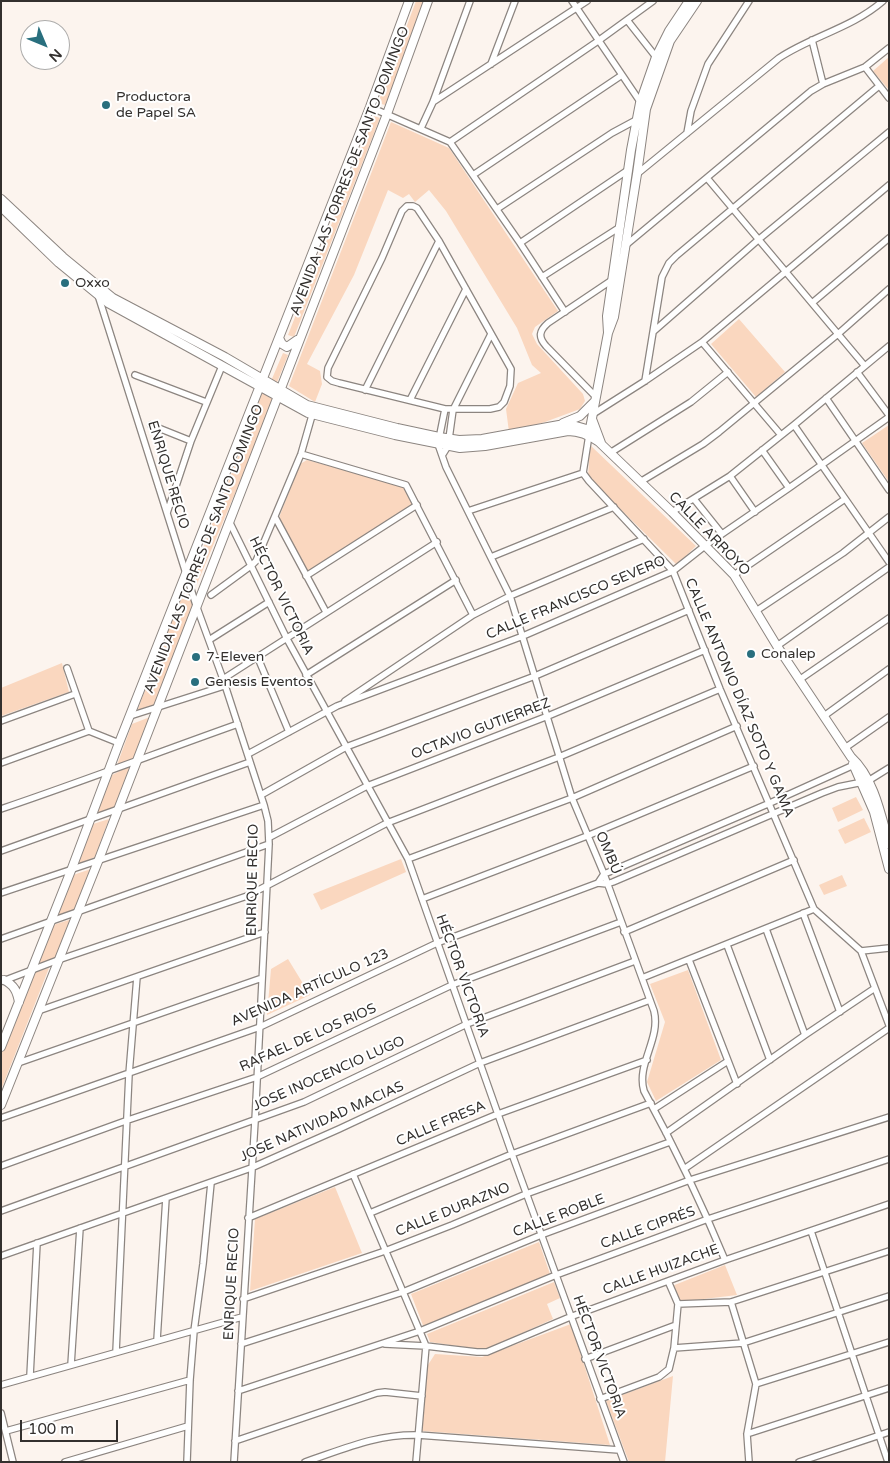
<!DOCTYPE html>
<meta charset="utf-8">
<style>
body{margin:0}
#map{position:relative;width:890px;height:1463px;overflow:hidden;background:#fcf4ee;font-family:"Varela Round",sans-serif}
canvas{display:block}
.frame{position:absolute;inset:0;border:2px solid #33302e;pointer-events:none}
.north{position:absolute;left:20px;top:20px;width:50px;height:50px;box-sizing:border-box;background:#fff;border:1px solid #adacab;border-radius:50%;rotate:135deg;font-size:14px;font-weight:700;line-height:20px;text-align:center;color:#33302e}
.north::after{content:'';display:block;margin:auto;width:18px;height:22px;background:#296f7e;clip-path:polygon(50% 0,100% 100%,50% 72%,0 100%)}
.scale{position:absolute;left:20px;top:1420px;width:98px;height:22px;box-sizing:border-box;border:2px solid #33302e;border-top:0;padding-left:6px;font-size:15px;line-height:18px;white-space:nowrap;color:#33302e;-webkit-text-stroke:4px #fff;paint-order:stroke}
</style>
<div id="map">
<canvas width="890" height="1463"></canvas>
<div class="frame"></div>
<div class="north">N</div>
<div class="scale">100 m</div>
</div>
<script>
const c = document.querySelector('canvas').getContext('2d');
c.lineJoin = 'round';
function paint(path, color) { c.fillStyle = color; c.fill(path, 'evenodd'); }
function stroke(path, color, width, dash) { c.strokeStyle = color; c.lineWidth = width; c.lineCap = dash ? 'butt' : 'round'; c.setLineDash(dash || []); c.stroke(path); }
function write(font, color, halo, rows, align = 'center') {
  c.font = font + ' "Varela Round",sans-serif'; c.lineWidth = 4; c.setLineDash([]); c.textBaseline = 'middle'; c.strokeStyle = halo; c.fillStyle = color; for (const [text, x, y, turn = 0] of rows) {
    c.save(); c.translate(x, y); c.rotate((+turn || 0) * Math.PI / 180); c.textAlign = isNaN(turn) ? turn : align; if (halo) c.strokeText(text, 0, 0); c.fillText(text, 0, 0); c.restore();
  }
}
paint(new Path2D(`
 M416,1H426L385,105L378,103Z
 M889,57V90L873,71Z
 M374,116L380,118L294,337L288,335Z
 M391,122L449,148L558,311L535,327L532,334L537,344L583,394L585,401L580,409L545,422L509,432L506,409L518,383L541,373L532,365L517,328L446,211L429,190L415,202L409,194L403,198L388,190L354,275L307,364L320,371L322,384L315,402L289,386Z
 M739,319L785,372L756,397L711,344Z
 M283,353L288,355L276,385L271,381Z
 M262,393L274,400L197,584L194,572Z
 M889,425V482L862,443Z
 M590,445L696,546L677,565L588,477Z
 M307,460L402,485L407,489L414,502L411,506L311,572L306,570L280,519V515L300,464Z
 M186,584L193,606L154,708L136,714Z
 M62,663L69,692L1,716V688Z
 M150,717L133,759L117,765L132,724Z
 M130,766L113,811L95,817L112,775Z
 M856,797L863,810L838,822L832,808Z
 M864,818L871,832L845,844L838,830Z
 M109,819L95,857L78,864L93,824Z
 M401,859L406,872L321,910L313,894Z
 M91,869L75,910L57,916L73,875Z
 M842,875L847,886L824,895L819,885Z
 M72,919L56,958L38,965L53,925Z
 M288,959L310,995L267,1015L271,969Z
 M49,968L1,1090V1052L33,973Z
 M688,970L721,1060L656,1101L647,1082L665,1022L650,984Z
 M335,1187L362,1253L250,1291L255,1219Z
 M539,1242L550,1274L424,1328L411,1294Z
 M725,1265L737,1295L679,1302L672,1286Z
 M554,1282L560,1298L547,1304L553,1319L485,1350L430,1342L427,1334Z
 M571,1324L610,1445L422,1431L425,1375L426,1368L435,1354L482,1357Z
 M673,1376L665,1462H629L606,1401Z`), '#fad7bf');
const street = new Path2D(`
 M572,1L641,103
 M627,20L656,57
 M812,40L823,84
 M491,64L515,1
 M865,67L889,98
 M433,102L587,1
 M370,107L450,142L520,243L565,312
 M421,128L433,102L470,1
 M687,133L691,111L708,64L749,1
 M450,142L598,41L653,1
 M637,174L779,58C812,36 852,28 883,1
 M473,175L622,75
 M707,178L864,365
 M407,206H413L417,208L439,241L511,369L510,386L504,402L499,407L490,409H445L339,383L332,381L327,377L328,368L382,258L402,211Z
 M497,209L612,133L638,119
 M520,243L628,170
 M626,245L811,91L823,84L865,67L889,48
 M542,277L620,227
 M98,295L196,605L223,679L264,805L268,821L269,844L255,1121L234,1462
 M812,303L889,238
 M654,331L758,240L889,132
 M702,342L781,435
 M857,372L889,415
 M135,375L206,402
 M645,381L662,277L669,263L676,256L879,86
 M365,390L439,241
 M596,397L546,346C538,337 539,331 548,323L612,280
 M826,398L889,490
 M410,400L466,289
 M445,409L438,444L446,467L510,596L572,798L604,874L654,1011C661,1039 636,1064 644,1091C674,1146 701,1202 725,1260
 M593,414L645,381L702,342L889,185
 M151,425L191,441
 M794,425L889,562
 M589,435L583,473L589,481L673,571L720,689L814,909L861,951L889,1025
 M762,450L789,488
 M610,453L691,402L728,372
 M301,454L406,485L473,615
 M443,454L448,446L453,410L491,334
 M730,476L755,512
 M640,482L703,444L719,432L838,334L889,289
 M694,499L722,534
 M468,511L583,473
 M672,512L730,476L794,425L889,346
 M167,513L191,441L222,366
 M275,517L326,612
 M229,521L287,639L408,859L512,1154L624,1462
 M491,557L614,507
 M734,575L845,499
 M306,576L417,505
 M211,595L252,565L256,561L301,454L313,412
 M756,611L843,553L889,517
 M209,640L269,602
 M777,646L889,567
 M258,658L289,732
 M67,668L89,731
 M306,675L456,580
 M223,679L437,542
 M799,680L889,618
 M345,701L473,615L510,596L644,539
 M130,716L224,686
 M824,716L889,669
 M1,721L75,694
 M845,748L889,717
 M248,754L337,706L523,636L673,571L706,545L789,488L889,417
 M1,763L89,731L119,743
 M261,795L346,747L535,676L689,610
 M1,809C81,782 159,752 238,724
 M270,837L367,786L548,716L705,650
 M1,851L250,762
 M408,859L572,798L737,726
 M598,883L604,874L609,872L770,803L856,764
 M1,893L264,805
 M422,899L587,836L754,766
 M803,913L840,1012
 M766,929L805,1035
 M624,932L794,860
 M1,939L269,844
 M727,945L770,1060
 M861,951L889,948
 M689,960L737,1084
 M642,978L814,909
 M3,981L58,960L247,896L387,823L559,757L720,689
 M38,1011L265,932
 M18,1063L262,978
 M654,1109L728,1061
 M1,1118L260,1027L437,943L598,883L607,884L613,882L822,793L838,787L868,781L889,768
 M666,1133L805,1035L875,988
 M1,1166L128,1120L257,1077L452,985L621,922
 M684,1169L889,1028
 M353,1174L426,1346L416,1462
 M1,1211L304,1102L467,1024L635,961
 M370,1213L512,1154L651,1103
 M248,1218L498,1114L647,1060
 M811,1231L888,1462
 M1,1256L251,1168L339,1129L480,1063L650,1000
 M243,1299L385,1251L452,1225L526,1194L670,1142
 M731,1302L756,1384L747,1434L749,1462
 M678,1304L731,1302L889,1251
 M157,1340L166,1198
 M241,1344L403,1292L541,1235L690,1180L889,1117
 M385,1344L426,1346L477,1352H487L570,1317L725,1260L889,1204
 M674,1348L743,1343L889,1296
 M116,1352L129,1074L137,977
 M585,1359L676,1325
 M71,1365L80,1228
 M30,1376L37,1243
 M756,1384L889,1342
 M1,1385L242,1317
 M238,1391L420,1331L556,1275L708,1219L889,1159
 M600,1399L659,1377L669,1369L674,1348L678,1304L668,1281
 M1,1413L13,1462
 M6,1431L190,1380
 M747,1434L889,1388
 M235,1441L377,1393L385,1392L422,1396
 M65,1462L188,1426
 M187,1462L190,1380L194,1331L203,1264L211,1183
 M305,1462C344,1449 376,1434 418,1435L619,1450
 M799,1462L889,1432`);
const secondary = new Path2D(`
 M1,199L63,257L113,298L225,357L307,405L397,428L439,437L459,440L482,439L559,425L576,426L590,430
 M1,207L59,263L108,303L308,413L395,435L460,448L485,446L568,431C580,431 589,435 599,442L672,512L734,575L777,646L851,757C874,778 881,815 889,844
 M608,333L607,316L631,150L640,103L656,57L669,31L689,1
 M279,338L282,344L287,347L297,340
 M592,419L601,443
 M563,423L580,416L594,402
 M589,434L608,333L614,317L637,174L646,109L670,41L697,1
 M853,764L874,812L889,869
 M4,980C14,985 17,991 19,1002
 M1,1047L72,868L119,743L370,107L409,1
 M1,1105L99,859L387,114L428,1`);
stroke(street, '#8c8580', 8);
stroke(secondary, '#8c8580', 10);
stroke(street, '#fff', 5.5);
stroke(secondary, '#fff', 8);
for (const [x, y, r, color] of [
 [106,105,5,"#296f7e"],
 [65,283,5,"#296f7e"],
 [751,654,5,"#296f7e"],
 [196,657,5,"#296f7e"],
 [195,682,5,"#296f7e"]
]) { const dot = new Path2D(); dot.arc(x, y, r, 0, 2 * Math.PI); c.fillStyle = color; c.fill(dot); stroke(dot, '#fff', 2); }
write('14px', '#33302e', '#fff', [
 ["Productora",116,97],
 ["de Papel SA",116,113],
 ["Oxxo",75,283],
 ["Conalep",761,654],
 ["7-Eleven",206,657],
 ["Genesis Eventos",205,682]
], 'left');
write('14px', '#33302e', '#fff', [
 ["AVENIDA LAS TORRES DE SANTO DOMINGO",350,171,-69],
 ["ENRIQUE RECIO",168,475,73],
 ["CALLE ARROYO",709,534,46],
 ["AVENIDA LAS TORRES DE SANTO DOMINGO",204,549,-69],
 ["HÉCTOR VICTORIA",281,596,64],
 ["CALLE FRANCISCO SEVERO",576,598,-23],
 ["CALLE ANTONIO DÍAZ SOTO Y GAMA",739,698,67],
 ["OCTAVIO GUTIERREZ",481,729,-21],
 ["OMBÚ",608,853,67],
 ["ENRIQUE RECIO",253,880,-89],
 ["HÉCTOR VICTORIA",462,976,70],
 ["AVENIDA ARTÍCULO 123",310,988,-24],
 ["RAFAEL DE LOS RIOS",308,1038,-24],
 ["JOSE INOCENCIO LUGO",329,1074,-24],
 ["JOSE NATIVIDAD MACIAS",322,1122,-24],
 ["CALLE FRESA",441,1124,-23],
 ["CALLE DURAZNO",453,1210,-22],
 ["CALLE ROBLE",559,1216,-21],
 ["CALLE CIPRÉS",648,1228,-20],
 ["CALLE HUIZACHE",661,1270,-20],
 ["ENRIQUE RECIO",232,1284,-87],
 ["HÉCTOR VICTORIA",599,1357,70]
]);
</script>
